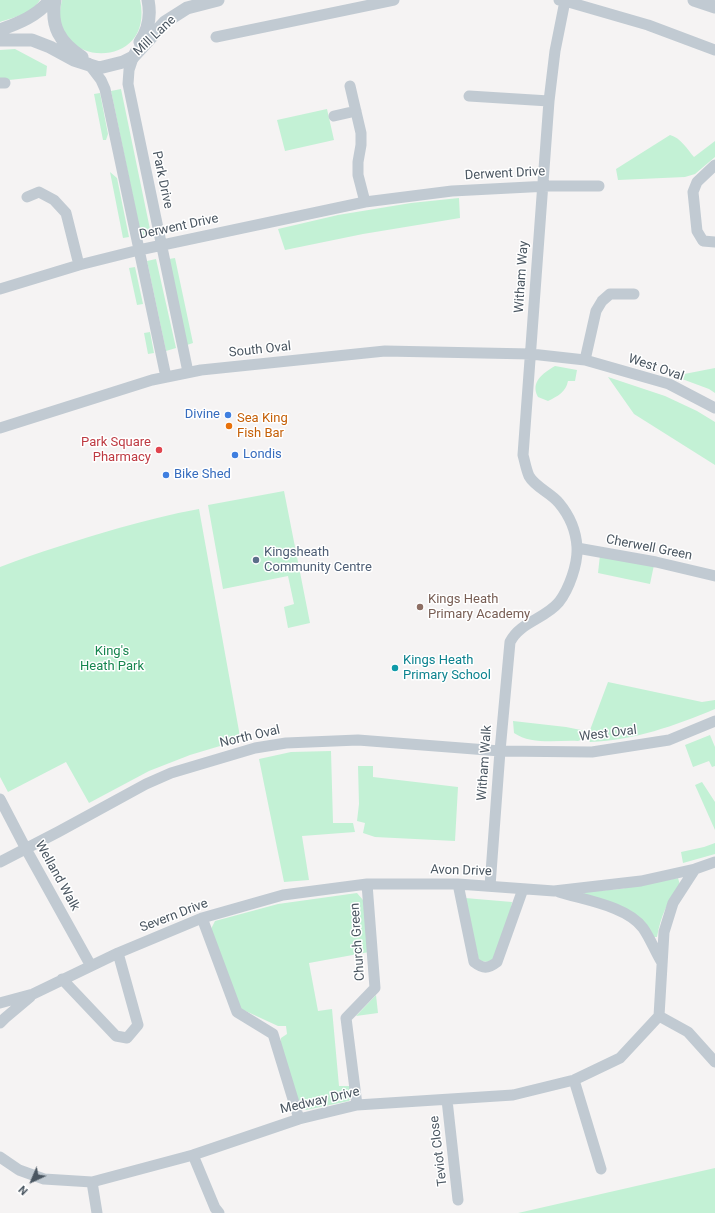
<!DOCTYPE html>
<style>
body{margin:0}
#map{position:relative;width:715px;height:1213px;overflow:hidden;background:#f5f3f3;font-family:Roboto,sans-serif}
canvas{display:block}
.north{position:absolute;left:12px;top:1161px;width:40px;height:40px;-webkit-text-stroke:3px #fff;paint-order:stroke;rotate:224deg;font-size:11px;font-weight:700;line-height:16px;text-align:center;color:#4a5661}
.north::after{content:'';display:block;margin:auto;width:14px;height:18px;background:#4a5661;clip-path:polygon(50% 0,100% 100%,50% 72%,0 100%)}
</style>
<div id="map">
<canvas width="715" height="1213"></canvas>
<div class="north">N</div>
</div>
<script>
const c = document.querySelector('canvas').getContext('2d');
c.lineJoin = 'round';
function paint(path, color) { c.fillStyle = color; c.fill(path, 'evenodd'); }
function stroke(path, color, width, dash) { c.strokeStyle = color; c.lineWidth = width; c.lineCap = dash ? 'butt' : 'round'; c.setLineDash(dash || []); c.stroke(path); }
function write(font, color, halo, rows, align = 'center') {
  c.font = font + ' Roboto,sans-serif'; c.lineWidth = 3; c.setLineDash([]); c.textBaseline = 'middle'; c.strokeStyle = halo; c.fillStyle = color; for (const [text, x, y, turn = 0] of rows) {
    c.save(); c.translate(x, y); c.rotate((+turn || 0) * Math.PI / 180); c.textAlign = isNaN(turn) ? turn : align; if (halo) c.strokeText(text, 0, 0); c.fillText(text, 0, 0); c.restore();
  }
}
paint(new Path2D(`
 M0,0H40C31,14 15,17 0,22Z
 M62,0H140C156,74 43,68 62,0Z
 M15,49L47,66L46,76L0,81V50Z
 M121,89L151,234L141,236L111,91Z
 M100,93L108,134L106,140H103L94,94Z
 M327,109L334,140L285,151L277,120Z
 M670,135C681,138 687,149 694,157L715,141V157L695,174L685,177L618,180L616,169Z
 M110,172L117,178L129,237L123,238Z
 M459,198L460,218L363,234L285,250L278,229L338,215L411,203Z
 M175,258L193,343L187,345L169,259Z
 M156,259L176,348L166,351L147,261Z
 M135,267L143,304L137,305L129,268Z
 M150,332L154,353L148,354L144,333Z
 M555,366L577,370L575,381H568C566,392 558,396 548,401L538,397C530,382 543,373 555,366Z
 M715,368V393L709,389L674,376Z
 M608,377L665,396L697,411L715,422V465L634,414Z
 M284,491L310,623L288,628L284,607L294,604L288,576L223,589L208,505Z
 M199,509L239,731L240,740L190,755L149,771L89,803L66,762L8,792L0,777V567C39,552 78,540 119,528C145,521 171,514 199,509Z
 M600,555L654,565L650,584L598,573Z
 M608,682L702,702L715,700V709C674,726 635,740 590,742L587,738Z
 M513,721L566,727L586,731L583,739L578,741C557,740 531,745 514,733Z
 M710,735L715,747V766L712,767L709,761L693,767L685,745Z
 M331,751L333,823H353L355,832L302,836L309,880L284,882L259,759L291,752Z
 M358,766H373V777L458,787L455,841L375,837L363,833L365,823L357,821L359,804Z
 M702,782L715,802V830L695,785Z
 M715,843V854L683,863L681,852L704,847Z
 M678,878L680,885C667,903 661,915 657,937H653L643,922L584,896V892L620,889Z
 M357,893L363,900L369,952L309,963L318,1011L332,1009L339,1086H351L352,1095L349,1101L306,1110L300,1107L280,1044L281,1038L287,1034L286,1026H278L239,1008L211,929L215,921L278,904Z
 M465,898L512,902L511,910L493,960L489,962L479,961Z
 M376,995L378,1013L356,1016Z
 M715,1168V1213H518Z`), '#c3f1d5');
stroke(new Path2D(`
 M559,0L565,1L648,25L715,50
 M216,37L394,0
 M135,52L129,70L128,84L188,372
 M88,63L101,80L105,89L166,377
 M0,83H5
 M350,86L361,133V145L358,162V175L365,202
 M469,96L549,101
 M334,116L356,111
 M715,165L697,182L693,192L697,231L703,241L715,242
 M27,197L39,192L54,200L66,213L79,265
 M0,289L79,265L139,250L365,202L452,191L549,186H599
 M585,360L596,311L602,301L610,294H634
 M0,428L152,380L201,370L385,351L531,354L585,360L669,384L715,408
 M577,548L656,562L715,576
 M0,799L26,849L91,966
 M0,862L58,832L146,784L171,773L255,748L286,743L358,740L500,751L592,752L669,740L715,721
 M458,884L474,962C483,969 488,969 497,962L523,889
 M490,886L500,751L510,642C520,622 545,619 559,602C569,589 578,564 577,547C576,531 569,515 559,503C551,493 535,487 529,476C526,469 525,462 523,455L549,101L555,51L565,1
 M559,892C584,900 627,906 643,928C650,938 655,951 661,961
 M202,918L237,1012L273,1034L299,1119
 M62,979L116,1036L127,1038L138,1025L118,953
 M0,1003L33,994L118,953L202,918L283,895L367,884H458L554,891L641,881L695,869L715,862
 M659,1016L664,932L673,903L695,869
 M659,1016L688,1032L715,1062
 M0,1023L5,1018L30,997
 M574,1080L601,1169
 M447,1100L458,1200
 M357,1105L346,1018L375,988L367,884
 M193,1155L215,1208L219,1213
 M0,1157L19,1170L44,1179L92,1182L193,1155L299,1119L357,1105L513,1095L574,1080L620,1058L659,1016
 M92,1182L97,1213`), '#c1cad2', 11);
stroke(new Path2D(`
 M55,0C50,26 60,43 82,57
 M694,0L715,7
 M0,30C19,23 37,16 50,0
 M0,40H32L50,47L74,60L99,68L123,62L133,57L165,22L187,8L218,0
 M140,42C149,29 151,15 148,0`), '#c1cad2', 13);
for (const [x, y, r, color] of [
 [228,415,4,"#3f7fe0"],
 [229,426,4,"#e8710a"],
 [159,450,4,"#e0444e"],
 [235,455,4,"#3f7fe0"],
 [166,475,4,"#3f7fe0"],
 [256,560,4,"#5c6f8a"],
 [420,607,4,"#8d6e63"],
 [395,668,4,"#0f9aa8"]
]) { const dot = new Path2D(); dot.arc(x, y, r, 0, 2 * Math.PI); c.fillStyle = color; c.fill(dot); stroke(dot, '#fff', 1.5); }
write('13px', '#4a5661', '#fff', [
 ["Mill Lane",155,36,-43],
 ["Derwent Drive",505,174,-3],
 ["Park Drive",162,180,78],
 ["Derwent Drive",179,227,-12],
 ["Witham Way",522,277,-86],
 ["South Oval",260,350,-6],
 ["West Oval",656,368,19],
 ["Cherwell Green",649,548,11],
 ["West Oval",608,734,-7],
 ["North Oval",250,737,-13],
 ["Witham Walk",485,763,-86],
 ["Avon Drive",461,871,2],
 ["Welland Walk",57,876,61],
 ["Severn Drive",174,916,-21],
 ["Church Green",358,942,-94],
 ["Medway Drive",320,1101,-13],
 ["Teviot Close",439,1151,-97]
]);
write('13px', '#366cbe', '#fff', [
 ["Divine",220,415,"right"],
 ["Londis",243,455],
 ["Bike Shed",174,475]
], 'left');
write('13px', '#c56008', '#fff', [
 ["Sea King",237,419],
 ["Fish Bar",237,434]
], 'left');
write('13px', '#be3a42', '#fff', [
 ["Park Square",151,443],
 ["Pharmacy",151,458]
], 'right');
write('13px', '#4e5e75', '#fff', [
 ["Kingsheath",264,553],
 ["Community Centre",264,568]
], 'left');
write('13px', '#785e54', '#fff', [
 ["Kings Heath",428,600],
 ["Primary Academy",428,615]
], 'left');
write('13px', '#17864f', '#fff', [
 ["King's",112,652],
 ["Heath Park",112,667]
]);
write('13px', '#0d838f', '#fff', [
 ["Kings Heath",403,661],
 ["Primary School",403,676]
], 'left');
</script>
